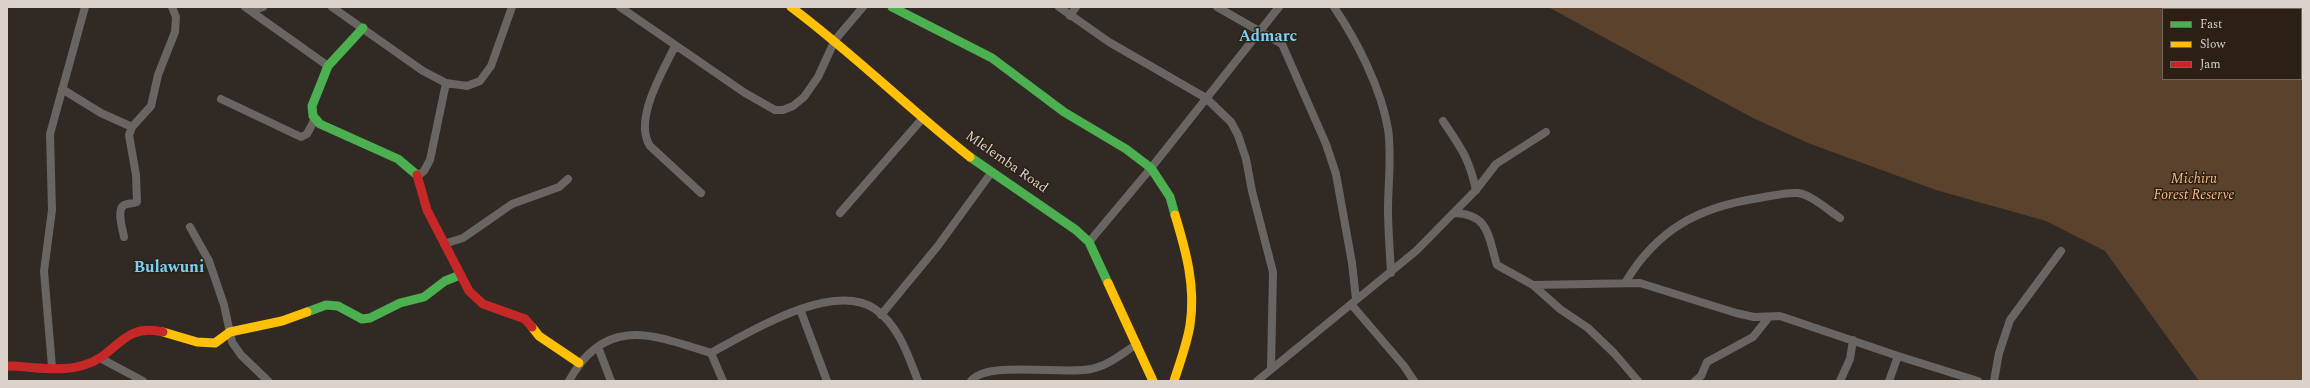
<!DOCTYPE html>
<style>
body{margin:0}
#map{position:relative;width:2310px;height:388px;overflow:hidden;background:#312a24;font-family:Spectral,serif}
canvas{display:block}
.frame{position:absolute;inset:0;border:8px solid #dbd2cb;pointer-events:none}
.legend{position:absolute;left:2162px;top:8px;width:140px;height:72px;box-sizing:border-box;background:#2c2014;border:1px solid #72675d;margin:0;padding:5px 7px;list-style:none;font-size:12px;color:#dbd2cb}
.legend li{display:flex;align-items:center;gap:8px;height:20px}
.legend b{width:20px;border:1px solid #72675d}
</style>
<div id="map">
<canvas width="2310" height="388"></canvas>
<div class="frame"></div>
<ul class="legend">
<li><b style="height:5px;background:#4caf50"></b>Fast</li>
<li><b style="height:5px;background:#ffc107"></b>Slow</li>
<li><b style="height:5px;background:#c62828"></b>Jam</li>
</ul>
</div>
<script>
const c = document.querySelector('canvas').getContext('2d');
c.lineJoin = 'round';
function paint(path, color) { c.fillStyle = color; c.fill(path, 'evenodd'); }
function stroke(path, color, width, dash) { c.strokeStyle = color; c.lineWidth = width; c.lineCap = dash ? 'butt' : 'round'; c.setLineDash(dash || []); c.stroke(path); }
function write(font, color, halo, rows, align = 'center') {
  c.font = font + ' Spectral,serif'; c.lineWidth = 3; c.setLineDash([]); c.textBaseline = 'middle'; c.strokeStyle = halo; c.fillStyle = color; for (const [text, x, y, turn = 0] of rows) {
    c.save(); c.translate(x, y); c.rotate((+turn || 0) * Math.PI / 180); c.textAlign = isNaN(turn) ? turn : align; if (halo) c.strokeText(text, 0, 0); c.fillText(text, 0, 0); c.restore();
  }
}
paint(new Path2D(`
 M1548,7H2303V381H2199L2105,251L2046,221L1936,190L1808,143L1751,117ZM2163,9H2301V79H2163Z`), '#5b422d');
stroke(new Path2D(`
 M245,7L328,66
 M332,7L423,71L446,83L467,86L480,81L491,66L512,7
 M620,7L745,93L775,110H783L793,106L804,97L818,77L835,40L863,7
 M1059,7L1109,42L1206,98L1231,122L1238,135L1246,159L1252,191L1273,272L1271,368
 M1217,7L1282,44L1326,144L1336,174L1352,263L1356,299
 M1334,7C1357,41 1381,88 1388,129C1392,155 1388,183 1388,209C1388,230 1390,252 1391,273
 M251,11L263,7
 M1070,16L1076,7
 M675,46C663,71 633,120 650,146L701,193
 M62,89L101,113L132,127
 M221,99L301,137L307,134L315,119
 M1443,121C1461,148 1469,158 1476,190
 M418,176L424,171L430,160L446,83
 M840,213L922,119
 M1454,213C1490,214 1488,237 1497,265L1533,285L1560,309L1588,328L1614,353L1638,381
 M190,227L209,261L224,305L232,342L241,355L268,381
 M124,237C123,230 116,210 124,205C128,203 132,204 137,202L136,175L129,135L132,127L151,106L158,75L175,32L176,17L172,7
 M1089,242L1151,168L1279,7
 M444,244L463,238L512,204L559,187L568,179
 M1625,283C1657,229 1699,207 1759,198C1771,196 1786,192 1798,193C1812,195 1828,210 1840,218
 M1533,285L1640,283L1736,313L1754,317L1780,316L1898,356L1978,381
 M1351,304L1404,366L1414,381
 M800,309L827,381
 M881,315L937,247L991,173
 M598,347L611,381
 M711,353L723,381
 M100,358L143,381
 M52,367L44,271L52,210L50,134L85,7
 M569,381C605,314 654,335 711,353C749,332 833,280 875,309C899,326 908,355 918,381
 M971,381C987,360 1064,375 1091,369C1108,366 1123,353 1137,344
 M1257,381L1416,251L1476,190L1496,164L1546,132
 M1695,381L1701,376L1707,362L1753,337L1769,317
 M1840,381L1850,359L1853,340
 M1889,381L1898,356
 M1994,381L1999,353L2010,320L2061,251`), '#686562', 8);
stroke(new Path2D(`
 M892,7L992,58L1064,112L1126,149L1151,168L1170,197L1175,215
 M363,28L328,66L312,106L313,116L320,124L398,159L417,175
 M970,157L1076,230L1089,242L1108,283
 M307,312L326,305L338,306L362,319L370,318L400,303L424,297L445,281L460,275`), '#4caf50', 9);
stroke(new Path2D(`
 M791,7C854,54 909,109 970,157
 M1108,283L1153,381
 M532,327L539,336L579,363
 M163,332L197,342L215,343L230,332L282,321L307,312
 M1174,381C1180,362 1187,344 1190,325C1196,287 1186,251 1175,215`), '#ffc107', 9);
stroke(new Path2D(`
 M417,175L427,210L469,291L483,304L525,319L532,327
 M7,366C32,366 59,373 84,365C117,356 122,322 163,332`), '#c62828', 9);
write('14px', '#dbd2cb', '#2c2014', [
 ["Mlelemba Road",1006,163,35]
]);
write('italic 14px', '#f8b982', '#2c2014', [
 ["Michiru",2194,180],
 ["Forest Reserve",2194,196]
]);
write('bold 16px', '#79d0f7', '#2c2014', [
 ["Admarc",1268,38],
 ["Bulawuni",169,269]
]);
</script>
